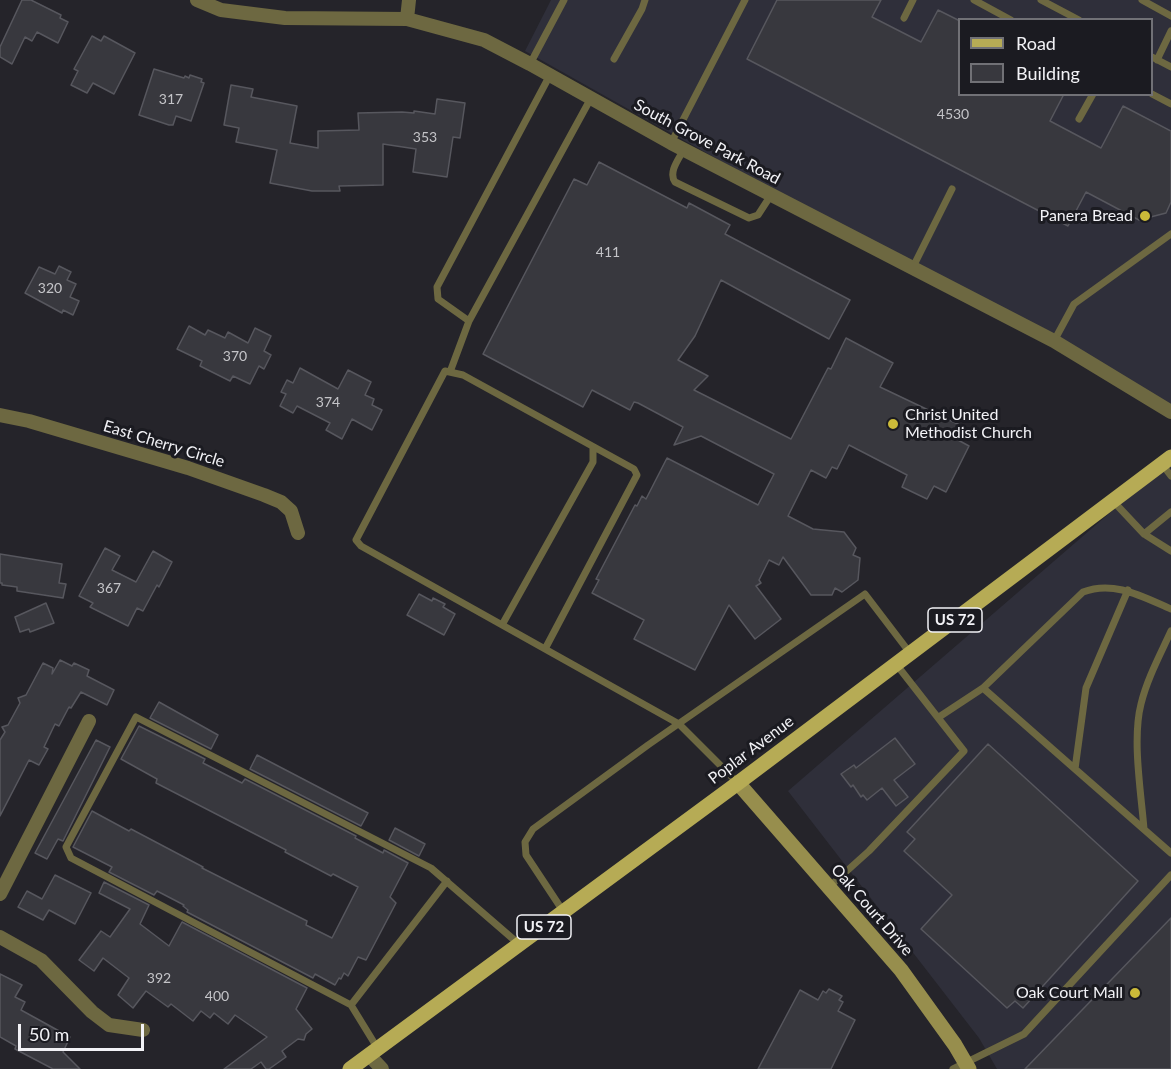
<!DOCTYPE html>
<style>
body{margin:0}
#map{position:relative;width:1171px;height:1069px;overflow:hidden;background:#25242a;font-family:Lato,sans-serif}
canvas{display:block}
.legend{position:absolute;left:958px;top:18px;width:195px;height:78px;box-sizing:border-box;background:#1b1b21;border:2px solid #717176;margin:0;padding:8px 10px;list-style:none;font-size:18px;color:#f2f2f6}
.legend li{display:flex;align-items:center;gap:12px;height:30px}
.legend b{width:30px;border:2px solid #717176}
.scale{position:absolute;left:18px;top:1024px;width:126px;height:27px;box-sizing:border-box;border:3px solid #f2f2f6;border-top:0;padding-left:8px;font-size:18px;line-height:21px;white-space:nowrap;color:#f2f2f6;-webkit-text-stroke:4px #1b1b21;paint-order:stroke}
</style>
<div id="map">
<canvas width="1171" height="1069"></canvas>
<ul class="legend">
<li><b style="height:8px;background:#b6ab55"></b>Road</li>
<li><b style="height:16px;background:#38383e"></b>Building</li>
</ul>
<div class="scale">50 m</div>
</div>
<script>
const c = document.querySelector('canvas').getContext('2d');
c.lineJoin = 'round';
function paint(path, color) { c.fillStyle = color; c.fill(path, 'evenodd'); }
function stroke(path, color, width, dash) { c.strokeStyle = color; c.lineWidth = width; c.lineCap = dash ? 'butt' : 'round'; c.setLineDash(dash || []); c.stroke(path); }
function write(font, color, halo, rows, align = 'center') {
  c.font = font + ' Lato,sans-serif'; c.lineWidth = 6; c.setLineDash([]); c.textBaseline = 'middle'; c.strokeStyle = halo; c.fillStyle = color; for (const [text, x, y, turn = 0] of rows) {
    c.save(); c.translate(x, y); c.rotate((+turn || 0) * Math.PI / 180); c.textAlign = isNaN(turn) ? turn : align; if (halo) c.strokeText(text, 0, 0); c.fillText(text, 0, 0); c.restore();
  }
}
paint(new Path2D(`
 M551,0H1171V414L525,51ZM960,20H1152V94H960Z
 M1171,460V1069H997L979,1038L788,791Z`), '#2f2f3a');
const building = new Path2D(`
 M22,0H31L61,15L60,18L68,22L58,43L37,32L32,41L25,37L12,64L0,57V47Z
 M777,0H881L872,17L921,42L938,10L960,21V94H1064L1050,121L1101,148L1123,106L1171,131V202L1166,213L1139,220L1086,192L1068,226L747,59Z
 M92,36L101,41L104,36L135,53L114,94L93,83L87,93L71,85L78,71L74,69Z
 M154,69L184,78L185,76L189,78L190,75L202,79L201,82L204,83L191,121L176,116L173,125H169L139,115Z
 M231,85L253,89L251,97L297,106L290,143L318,148V131L359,130L358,113L402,112L414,113V111L435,114L437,99L465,103L460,138L453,137L447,177L413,172L416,149L383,144V185L339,186L340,191H312L270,183L277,150L236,142L239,128L224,125Z
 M599,162L687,208L689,203L730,225L725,234L850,300L829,339L721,280L695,336L678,360L708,376L694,390L791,439L828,368L831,369L846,338L893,363L880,387L964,427L958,440L969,446L946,492L934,486L927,499L902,487L907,475L849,445L837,469L832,467L826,478L811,470L788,516L813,529L844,532L856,548L853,555L860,558L858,580L842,592L835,588L832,595H811L783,557L779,565L769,560L759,580L761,583L756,586L781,619L755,639L729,605L695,670L634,639L644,620L592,593L599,580L596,579L635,505L637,506L642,496L646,499L667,458L758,505L774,474L701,436L674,445L683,427L638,403L634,402L630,410L592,390L583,407L483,354L574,179L587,185Z
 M59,266L71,272L67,280L76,284L70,297L79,301L73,315L63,310L62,313L25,293L39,267L55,274Z
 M189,326L205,335L208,330L225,338L228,332L248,343L255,328L271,336L264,351L271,355L264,369L259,366L250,384L233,376L230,381L200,366L202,361L177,349Z
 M300,368L338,389L348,370L371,382L365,395L374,399L372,405L382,410L372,430L352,419L342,439L326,430L330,423L297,406L293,413L280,406L286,394L281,392L287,380L293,383Z
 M105,548L120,556L112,570L136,582L153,551L172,562L159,587L157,585L143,611L137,608L128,626L90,607L93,603L79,596Z
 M0,554L62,564L59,583L66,584L63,598L17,591V587L2,585V583H0Z
 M419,594L432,601L433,598L445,604L443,607L455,614L444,635L407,615Z
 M46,603L54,623L30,632L29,629L20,632L15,617Z
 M60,660L72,666L74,663L89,670L87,676L114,690L107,705L81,692L71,708L69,707L59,726L55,724L44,747L48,749L39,765L29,760L0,816V740L5,732L2,727L8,725L20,703L18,698L26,695L43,663L53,668L52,674Z
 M159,702L218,735L211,749L150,718Z
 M139,726L205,759L203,763L242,783L245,779L356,836L355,838L383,853L384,850L408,863L390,897L396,903L366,960L358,957L348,976L344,973L341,979L339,978L335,985L315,974L313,978L187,912L188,910L183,906L184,905L157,891L154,895L109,872L112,867L73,847L92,811L129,831L131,829L203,867L202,868L307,921L306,925L332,938L358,887L333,874L331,876L285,852L286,850L156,783L157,779L121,759Z
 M895,738L915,764L894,780L908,797L896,806L882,788L867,800L863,795L861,797L853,785L851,787L841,774L854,765L856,768Z
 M96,740L110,747L63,841L58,839L47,859L35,853Z
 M988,744L1138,881L1023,1008L1015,1001L1007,1008L921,929L952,895L904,851L915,839L907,832Z
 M257,755L368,813L361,826L250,769Z
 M395,828L425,844L419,856L389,840Z
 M55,875L91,893L75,924L49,910L43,920L18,907L27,891L42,899Z
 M104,882L149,905L140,924L169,946L182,922L307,988L296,1009L312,1029L306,1034L304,1040L298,1039L282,1051L286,1057L269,1069H266L261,1062L251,1069H224L267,1037L235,1015L228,1024L214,1013L210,1018L201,1011L193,1021L171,1004L168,1007L146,991L133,1008L118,995L129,978L103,958L94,971L79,960L101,931L110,937L130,909L99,893Z
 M1171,918V1069H1025Z
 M0,974L22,985L15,997L25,1002L21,1010L70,1037L63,1052L80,1069H53L15,1049L16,1046L0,1037Z
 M829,989L842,996L839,1000L843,1002L838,1011L855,1020L831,1069H758L800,990L818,1000L823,991L826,993Z`);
paint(building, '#38383e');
stroke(building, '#57575e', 1.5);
stroke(new Path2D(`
 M974,0L1011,20
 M1041,0L1079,20
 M1142,0L1171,16
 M904,18L913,0
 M1152,57L1171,67
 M614,59L642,9L645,0
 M1157,60L1171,31
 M530,64L564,0
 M1152,94L1171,104
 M1079,119L1093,94
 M671,143L745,0
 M684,149C679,159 668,172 675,182L749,218L758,215L771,195
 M912,269L952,189
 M469,321L438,299L437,287L550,75
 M1054,341L1074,304L1171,234
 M450,372L469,321L591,98
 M1162,464L1171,476
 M1113,501L1144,534L1171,512
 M1144,534L1171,551
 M1128,590L1086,688L1075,769L1171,853
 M502,625L593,462V447
 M545,649L637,475L634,469L463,375L445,371L356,540L361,546L679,724L738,783
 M983,688L1075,769
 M939,717L983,688L1083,592C1114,580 1143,597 1171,609
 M1144,829C1141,792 1132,739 1141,704C1147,679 1160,655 1171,631
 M447,881L351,1005L71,858L66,847L136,717L431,868L520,945
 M829,887L869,851L964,751L896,664
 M563,911L526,855L525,842L533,829L648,745L865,594L910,653
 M351,1005L378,1049
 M953,1069L1024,1034L1171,875`), '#6d6841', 7);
stroke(new Path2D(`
 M197,0L221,10L285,18L407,19L484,40L530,64L671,143L1054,341L1171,412
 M407,19L409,0
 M0,415L29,421L188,468L264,495L281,502L291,511L298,533
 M0,894L89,721
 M0,937L41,960L92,1012L109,1025L143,1030
 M369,1055L382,1069`), '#6d6841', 14);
stroke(new Path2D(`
 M738,783L901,970L955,1045L969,1069`), '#978e4d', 15);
stroke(new Path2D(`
 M350,1069L738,783L1171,457`), '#b6ab55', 15);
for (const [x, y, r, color] of [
 [1145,216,6,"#cbba39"],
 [893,424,6,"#cbba39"],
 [1135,993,6,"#cbba39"]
]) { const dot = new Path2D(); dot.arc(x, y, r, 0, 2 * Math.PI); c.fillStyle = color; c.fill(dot); stroke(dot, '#1b1b21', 2); }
write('14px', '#c4c4c8', null, [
 ["317",171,99],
 ["4530",953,114],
 ["353",425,137],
 ["411",608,252],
 ["320",50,288],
 ["370",235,356],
 ["374",328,402],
 ["367",109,588],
 ["392",159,978],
 ["400",217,996]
]);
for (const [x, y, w] of [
 [955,620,54],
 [544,927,54]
]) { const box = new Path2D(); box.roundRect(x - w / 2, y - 12, w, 24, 4.5); c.fillStyle = '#1b1b21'; c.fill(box); stroke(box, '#f2f2f6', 1.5); }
write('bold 15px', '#f2f2f6', null, [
 ["US 72",955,620],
 ["US 72",544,927]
]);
write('16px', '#f2f2f6', '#1b1b21', [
 ["South Grove Park Road",707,142,28],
 ["East Cherry Circle",164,444,17],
 ["Poplar Avenue",751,750,-37],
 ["Oak Court Drive",872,910,49]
]);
write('16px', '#f2f2f6', '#1b1b21', [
 ["Panera Bread",1133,216],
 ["Christ United",905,415,"left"],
 ["Methodist Church",905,433,"left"],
 ["Oak Court Mall",1123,993]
], 'right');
</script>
